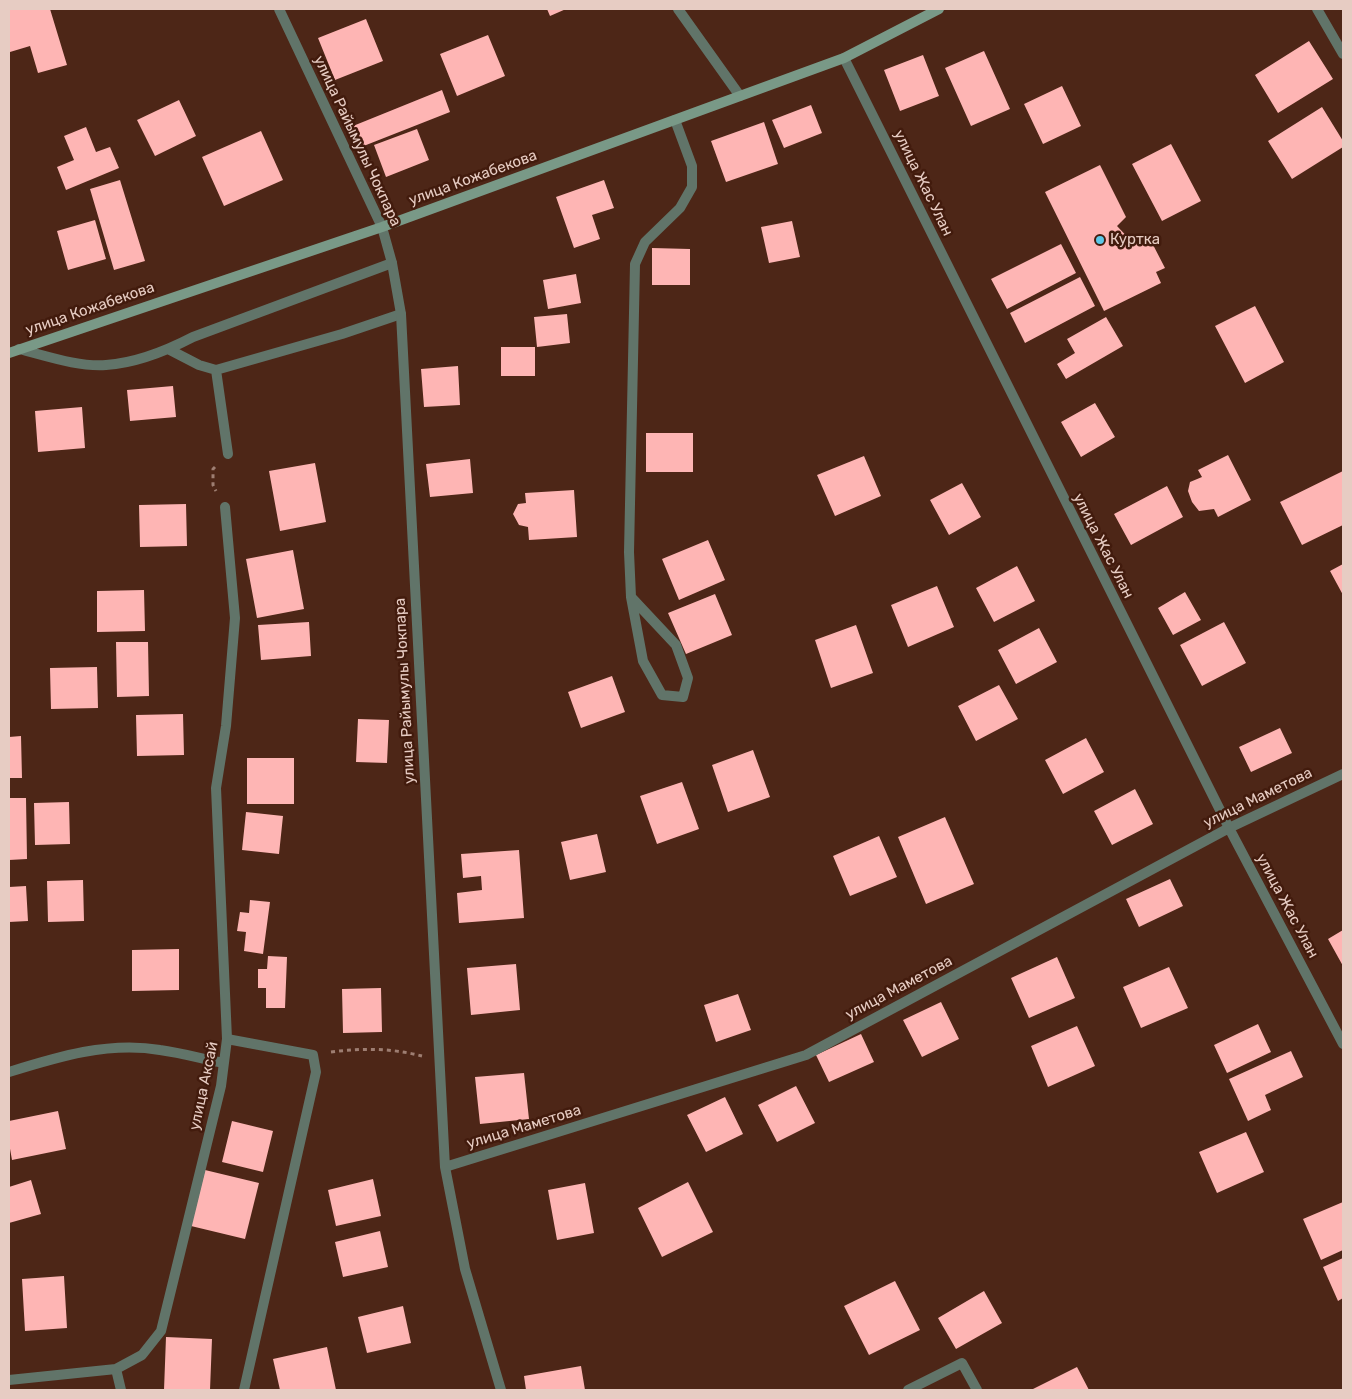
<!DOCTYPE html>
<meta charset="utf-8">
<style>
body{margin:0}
#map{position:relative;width:1352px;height:1399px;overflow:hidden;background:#4d2617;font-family:Rubik,sans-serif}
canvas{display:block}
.frame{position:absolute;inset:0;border:10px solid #e7ccc3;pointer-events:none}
</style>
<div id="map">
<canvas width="1352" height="1399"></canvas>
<div class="frame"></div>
</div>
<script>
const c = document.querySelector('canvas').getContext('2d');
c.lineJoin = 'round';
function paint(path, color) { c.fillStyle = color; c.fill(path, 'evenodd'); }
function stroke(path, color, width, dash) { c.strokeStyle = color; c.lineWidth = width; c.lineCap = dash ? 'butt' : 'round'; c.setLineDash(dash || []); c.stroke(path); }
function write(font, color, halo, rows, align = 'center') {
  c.font = font + ' Rubik,sans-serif'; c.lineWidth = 5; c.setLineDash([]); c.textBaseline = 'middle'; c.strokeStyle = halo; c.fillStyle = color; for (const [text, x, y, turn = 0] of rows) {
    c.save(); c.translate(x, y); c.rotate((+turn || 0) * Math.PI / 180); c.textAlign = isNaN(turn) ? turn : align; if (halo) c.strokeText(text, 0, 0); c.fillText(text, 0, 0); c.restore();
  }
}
paint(new Path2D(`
 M9,9H50L67,65L38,73L30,46L10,52Z
 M547,9H566L550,16Z
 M366,19L383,61L335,80L318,38Z
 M488,35L505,76L457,96L440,54Z
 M1309,41L1333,79L1278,113L1255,75Z
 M984,51L1010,109L971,126L945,68Z
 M923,55L939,96L900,111L884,70Z
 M1062,86L1081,126L1043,144L1024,104Z
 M442,90L450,112L356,149L348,128Z
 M179,100L196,136L155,156L137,120Z
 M811,105L822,133L784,148L772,120Z
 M1322,107L1343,141V147L1292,179L1268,141Z
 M764,122L778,164L726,182L711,141Z
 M86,127L96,152L110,147L119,168L66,190L57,167L74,160L64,136Z
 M417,129L429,160L386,177L374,145Z
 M261,131L283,180L224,206L202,157Z
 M1171,144L1201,201L1162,221L1132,164Z
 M1100,165L1126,217L1117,226L1134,244L1149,237L1165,268L1156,272L1161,283L1104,311L1045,192Z
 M120,180L145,261L114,270L90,189Z
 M604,180L614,208L592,215L600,239L574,248L556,197Z
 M95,220L106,259L68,270L57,231Z
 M792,221L800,257L769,263L761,227Z
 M1061,244L1076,273L1007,309L991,279Z
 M652,248L690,249V285H652Z
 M576,274L581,303L548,309L543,280Z
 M1080,277L1095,306L1025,343L1010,313Z
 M1255,306L1284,362L1245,383L1215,326Z
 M567,314L570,343L537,347L534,317Z
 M1106,317L1123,346L1066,379L1057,364L1075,353L1067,339Z
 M501,347H535V376H501Z
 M458,366L460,405L424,407L421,369Z
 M173,386L176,417L130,421L127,390Z
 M1095,403L1115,437L1081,457L1061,422Z
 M82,407L85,448L38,452L35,411Z
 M646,433H693V472H646Z
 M1228,455L1251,500L1218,517L1214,509L1199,511L1192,502L1188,491L1190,482L1202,477L1198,470Z
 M864,456L881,496L835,516L817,475Z
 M470,459L473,493L430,497L426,464Z
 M315,463L326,522L280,531L269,471Z
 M1343,471V525L1302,545L1280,502Z
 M962,483L981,517L949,535L930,500Z
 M1167,486L1183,517L1131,545L1114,514Z
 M574,490L577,537L529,540L528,527L519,525L513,514L518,504L526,503L525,493Z
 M186,504L187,546L140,547L139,505Z
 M708,540L725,580L679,600L662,559Z
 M293,550L304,609L257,618L246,559Z
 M1343,564V595L1330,571Z
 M1017,566L1035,601L994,622L976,588Z
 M937,586L954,627L908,647L891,605Z
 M144,590L145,631L97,632V591Z
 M1185,592L1201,620L1173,635L1158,608Z
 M715,594L732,635L686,654L668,613Z
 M309,622L311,656L261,660L258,625Z
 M1224,622L1246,663L1202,686L1180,645Z
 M856,625L873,673L831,688L815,640Z
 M1039,628L1057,662L1016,684L998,650Z
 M116,642H148L149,696L117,697Z
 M97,667L98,708L51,709L50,668Z
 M612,676L625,712L581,728L568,692Z
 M999,685L1018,719L976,741L958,706Z
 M183,714L184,755L137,756L136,715Z
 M358,719L389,720L387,763L356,762Z
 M1280,728L1292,753L1251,772L1239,747Z
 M21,736L22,778H9V737Z
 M1086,738L1104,772L1063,794L1045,760Z
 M753,750L770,797L728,812L712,765Z
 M247,758H294V804H247Z
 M682,782L699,829L657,844L640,796Z
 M1135,789L1153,824L1112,845L1094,811Z
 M9,798H26L27,859L9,860Z
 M69,802L70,844L35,845L34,803Z
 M246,812L283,816L279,854L242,850Z
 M945,817L974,884L926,904L898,837Z
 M597,834L606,872L570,880L561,842Z
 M879,836L897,877L850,896L833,856Z
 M519,850L524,918L459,923L457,893L482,890L481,876L463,878L461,854Z
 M1170,879L1183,906L1139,927L1126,899Z
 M83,880L84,921L48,922L47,881Z
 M26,886L28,921L9,922V887Z
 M250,900L270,902L263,954L244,951L246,932L237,931L240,912L249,913Z
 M1343,930V966L1328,939Z
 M179,949V990L132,991V950Z
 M268,956L287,957L285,1008H266V988H258V969H267Z
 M1057,957L1075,998L1029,1018L1011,978Z
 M516,964L520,1010L471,1015L467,968Z
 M1169,967L1188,1008L1141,1028L1123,987Z
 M381,988L382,1032L343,1033L342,989Z
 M738,994L751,1030L716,1042L704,1005Z
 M941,1002L959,1039L922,1057L903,1020Z
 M1258,1024L1271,1052L1227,1073L1214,1045Z
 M1077,1026L1095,1066L1048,1087L1031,1046Z
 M861,1034L874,1062L829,1082L816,1055Z
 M1291,1051L1303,1077L1265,1095L1271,1110L1248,1121L1229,1079Z
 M524,1073L529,1119L480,1124L475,1077Z
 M796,1086L815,1123L777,1142L758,1105Z
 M725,1097L743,1134L706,1152L687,1115Z
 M58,1111L66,1149L12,1160L9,1143V1121Z
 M232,1121L273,1131L263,1172L222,1162Z
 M1246,1132L1264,1172L1217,1193L1199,1152Z
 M205,1170L259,1183L245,1239L191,1226Z
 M373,1179L381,1216L336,1226L328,1190Z
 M31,1180L41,1214L9,1223V1187Z
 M688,1182L713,1232L662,1257L638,1208Z
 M585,1183L594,1233L557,1240L548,1190Z
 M1343,1202V1250L1321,1260L1303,1219Z
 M380,1231L388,1267L343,1277L335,1242Z
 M1343,1258V1298L1338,1301L1323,1267Z
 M64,1276L67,1328L25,1331L22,1279Z
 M895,1281L920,1330L869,1355L844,1306Z
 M984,1291L1002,1323L956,1349L938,1318Z
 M403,1306L411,1343L367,1353L358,1317Z
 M166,1337L212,1339L210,1390H164Z
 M327,1347L336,1390H280L273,1359Z
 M581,1366L585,1390H526L524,1376Z
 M1077,1367L1089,1390H1031Z`), '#feb5b4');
stroke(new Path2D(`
 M215,467L213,469V485L216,491
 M331,1052C362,1048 391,1048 422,1056`), '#9e7e72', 3, [4, 4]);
stroke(new Path2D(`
 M19,349C47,356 78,367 106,365C136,363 166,351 193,337L392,263
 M170,350L199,365L216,370L342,334L401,314
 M216,370L228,454`), '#617469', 10);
stroke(new Path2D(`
 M279,9L382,227L392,263L401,314L445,1167L465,1269L501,1390
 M678,9L740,96
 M1317,9L1343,54
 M844,58L1229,828L1343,1044
 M631,597L676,645L688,678L683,697L662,695L643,661L631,597L629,552L635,264L645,242L680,208L692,187V166L675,120
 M227,1039L313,1055L316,1072L244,1390
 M9,1072C57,1057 109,1041 160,1050C182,1053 203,1059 224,1063
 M445,1167L806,1055L1229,828L1343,774
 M9,1380L116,1369
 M121,1390L116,1369L142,1355L161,1331L221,1086L227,1039L216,788L226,726L235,618L225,507
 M908,1390L962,1363L977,1390`), '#617469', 10);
stroke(new Path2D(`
 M9,353L382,227L740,96L844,58L939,9`), '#799987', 10);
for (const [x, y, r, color] of [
 [1100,240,5,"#5cc7e7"]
]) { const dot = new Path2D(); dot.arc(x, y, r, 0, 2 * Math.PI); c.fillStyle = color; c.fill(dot); stroke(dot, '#421b0d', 2); }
write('15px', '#e7ccc3', '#421b0d', [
 ["улица Райымулы Чокпара",357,141,65],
 ["улица Кожабекова",473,178,-20],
 ["улица Жас Улан",923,183,64],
 ["улица Кожабекова",90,309,-19],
 ["улица Жас Улан",1103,546,63],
 ["улица Райымулы Чокпара",405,691,-93],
 ["улица Маметова",1258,798,-26],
 ["улица Жас Улан",1287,906,62],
 ["улица Маметова",899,988,-28],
 ["улица Аксай",204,1086,-78],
 ["улица Маметова",524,1127,-17]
]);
write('15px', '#e7ccc3', '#421b0d', [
 ["Куртка",1110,240]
], 'left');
</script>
